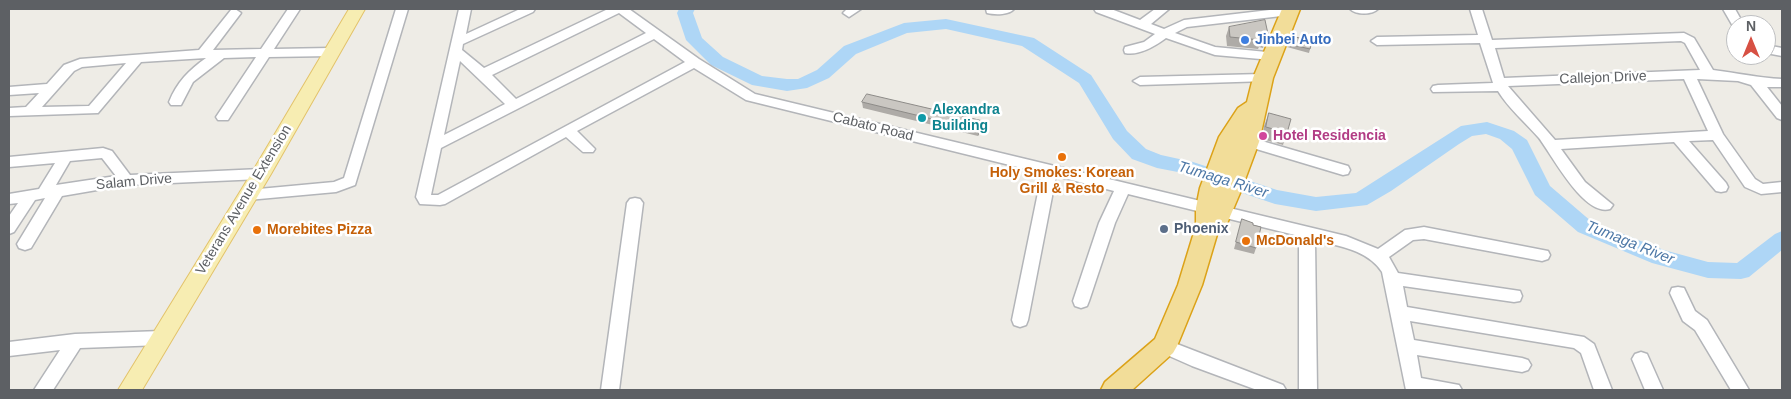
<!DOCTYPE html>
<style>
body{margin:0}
#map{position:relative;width:1791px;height:399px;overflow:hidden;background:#eeece6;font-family:Helvetica,sans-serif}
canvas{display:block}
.frame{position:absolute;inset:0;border:10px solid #5d6064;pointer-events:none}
.north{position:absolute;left:1726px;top:15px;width:50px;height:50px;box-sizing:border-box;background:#fff;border:1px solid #bebfc1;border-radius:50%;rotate:0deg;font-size:14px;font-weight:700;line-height:20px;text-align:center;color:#5d6064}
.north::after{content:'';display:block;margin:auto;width:18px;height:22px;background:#d75043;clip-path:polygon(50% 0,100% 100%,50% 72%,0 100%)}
</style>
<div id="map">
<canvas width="1791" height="399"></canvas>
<div class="frame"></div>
<div class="north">N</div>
</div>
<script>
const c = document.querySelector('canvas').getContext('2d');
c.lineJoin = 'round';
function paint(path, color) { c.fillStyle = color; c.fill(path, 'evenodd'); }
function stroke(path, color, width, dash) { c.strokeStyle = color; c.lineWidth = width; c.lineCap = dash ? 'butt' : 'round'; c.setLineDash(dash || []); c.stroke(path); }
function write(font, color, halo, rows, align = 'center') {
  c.font = font + ' Helvetica,sans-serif'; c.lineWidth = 5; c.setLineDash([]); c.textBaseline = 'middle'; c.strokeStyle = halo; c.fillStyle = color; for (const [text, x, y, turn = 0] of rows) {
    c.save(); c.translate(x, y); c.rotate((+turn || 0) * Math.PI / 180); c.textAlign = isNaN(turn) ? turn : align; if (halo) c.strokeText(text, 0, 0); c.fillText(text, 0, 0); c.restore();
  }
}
paint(new Path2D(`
 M679,9H695L693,13L702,38L723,57L762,76L787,79H798L817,70L844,46L904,23L946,19L1034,38L1091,75L1127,131L1146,149L1161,155L1193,162L1277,190L1316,197L1356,193L1461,126L1487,122L1514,131L1527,140L1550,186L1592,222L1664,250L1708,262L1737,263L1775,234L1782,231V250L1749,277L1741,279L1708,278L1652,263L1578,232L1535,195L1512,149L1500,139L1486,134L1472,136L1459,144L1391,191L1367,205L1316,211L1275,204L1183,173L1157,168L1132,159L1113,139L1079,83L1022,46L946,29L907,33L856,54L829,78L807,88L787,91L752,85L711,65L686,40L677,13Z`), '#aed6f6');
const minor = new Path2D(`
 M235,9L241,13L213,50L261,49L288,9H300L274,49L331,48L337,52L331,56L269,57L228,120H218L216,117L256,57L224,58L193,82L181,105H171L169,102C177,82 189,70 206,58L141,62L98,113L9,116V108L26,107L39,93L9,95V87L47,84L64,65L80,59L199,50L231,10ZM126,63L89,106L42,107L74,71L82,67Z
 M396,9H408L355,185L336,192L248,200L243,199L241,195L243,191L248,190L334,182L344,178Z
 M459,9H471L466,34L520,9H535L533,12L463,44L462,50L484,68L608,9H629L699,59L755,94L1346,236L1378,249L1405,230L1424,227L1548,251L1550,255L1548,259L1542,261L1424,239L1413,240L1389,257L1398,273L1520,291L1522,296L1520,301L1514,302L1403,286L1407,307L1584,337L1594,344L1612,390H1594L1581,353L1574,348L1410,321L1414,340L1522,358L1528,360L1531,365L1528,370L1522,372L1417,355L1421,378L1459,385L1462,390H1406L1382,272C1368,250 1339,246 1315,240L1317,390H1299V236L1128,194L1115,223L1089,301L1087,306L1081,308L1075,306L1073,301L1099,223L1114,191L1056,176L1028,320L1026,325L1020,327L1014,325L1012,320L1042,173L746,100L694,68L577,131L595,149L593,152H583L566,137L445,204L440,205L420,204L416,197ZM619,13L646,33L516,99L492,75ZM654,39L685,62L438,195H431L441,148ZM460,61L505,104L444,135Z
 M847,9H861L849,17L843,13Z
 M986,9H1014C1009,15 995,15 987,13Z
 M1094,9H1111L1140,20L1155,9H1169L1151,24L1164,29L1184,20L1278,9H1295L1296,11L1290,15L1187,27L1175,33L1215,47L1277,53L1278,56L1272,60L1215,55L1166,38C1155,46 1139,56 1125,53L1124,50L1125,47L1144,42L1155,34L1096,12Z
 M1350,9H1378C1372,15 1356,15 1350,9Z
 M1470,9H1482L1492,40L1684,33L1694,38L1713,70C1737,73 1759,78 1782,79V87H1767L1782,106V120L1777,118L1751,85L1738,81L1697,79L1723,134L1755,179L1763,184L1782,182V192L1761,194L1745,187L1713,140L1689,141L1726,183L1728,187L1726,191L1721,192L1716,191L1674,142L1561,149L1585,182L1613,205L1610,209C1584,217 1552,155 1539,138C1525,122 1509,109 1498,91L1433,92L1431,89L1433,86L1438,85L1493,83L1480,43L1377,45L1371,41L1377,37L1478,35ZM1681,41L1685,43L1700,70L1504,78L1495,48ZM1684,79L1708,131L1555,140L1508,86Z
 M1723,9H1735L1744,25H1736V28H1734Z
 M1766,45L1782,48V56L1766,53Z
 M1263,74L1270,78L1268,81L1140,85L1133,81L1140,77Z
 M1248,137L1348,166L1350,170L1348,174L1343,175L1243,145L1241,142L1243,139Z
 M103,148L112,151L130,175L261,169L266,170L268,174L266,178L261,179L126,185L62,196L31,248L25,250L19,248L17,244L45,198L35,200L14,232L9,234V216L18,203L9,204V194L39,189L55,163L9,167V157ZM102,158L116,176L56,185L70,161Z
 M635,198L640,199L643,203L619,390H601L627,203L630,199Z
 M1678,287L1684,288L1695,311L1707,320L1749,390H1731L1695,330L1683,321L1670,293L1672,288Z
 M162,331L168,333L171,338L168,343L162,345L80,348L53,390H34L60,350L9,356V342L75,334Z
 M1164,339L1283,385L1286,390H1257L1192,366L1158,351L1155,346L1158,341Z
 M1641,352L1647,354L1663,390H1645L1632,359L1635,354Z`);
const major = new Path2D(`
 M349,9H365L271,174L142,390H118L254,169Z`);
const highway = new Path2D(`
 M1282,9H1300L1273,78L1259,142L1240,193L1226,226L1218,231L1202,285L1177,346L1173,353L1132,390H1101L1105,382L1155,339L1178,285L1196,226V208L1200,188L1219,137L1238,108L1247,102L1253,78Z`);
stroke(minor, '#b3b5b9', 3);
stroke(major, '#e3c36a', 2);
stroke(highway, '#dca218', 3);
paint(minor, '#fff');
paint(major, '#f7edb2');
paint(highway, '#f2dd99');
paint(new Path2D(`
 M1229,27L1268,34L1263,48L1259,47L1258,49L1227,46L1226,36Z
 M1291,36L1312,41L1309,53L1287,47Z
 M862,102L982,127L978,136L863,108Z
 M1269,113L1287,133L1283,145L1262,139L1264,126Z
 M1242,219L1253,225L1256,248L1254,254L1234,249Z`), '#aeaba7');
paint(new Path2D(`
 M983,121L982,127L978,136V130Z`), '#8d8b88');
const building = new Path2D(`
 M1265,20L1268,34H1266V38H1261V40L1230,37L1229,27Z
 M1291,36L1312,41L1310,49L1288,44Z
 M867,94L983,121L978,130L862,102Z
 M1269,113L1291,119L1287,133L1266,127Z
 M1242,219L1253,223V225L1261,227L1256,248L1236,242Z`);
paint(building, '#cac7c2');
stroke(building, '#8d8b88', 1);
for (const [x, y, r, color] of [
 [1245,40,5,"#3f7fe0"],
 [922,118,5,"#0f9aa8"],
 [1263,136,5,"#d1479c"],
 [1062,157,5,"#e8710a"],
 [1164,229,5,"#5c6f8a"],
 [257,230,5,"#e8710a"],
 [1246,241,5,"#e8710a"]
]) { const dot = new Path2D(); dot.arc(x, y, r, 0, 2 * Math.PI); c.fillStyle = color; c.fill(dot); stroke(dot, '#fff', 2); }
write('bold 14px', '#366cbe', '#fff', [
 ["Jinbei Auto",1255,40]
], 'left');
write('14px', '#5d6064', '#fff', [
 ["Callejon Drive",1603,78,-2],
 ["Cabato Road",873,127,14],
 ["Salam Drive",134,182,-5],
 ["Veterans Avenue Extension",244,200,-59]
]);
write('bold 14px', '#0d838f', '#fff', [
 ["Alexandra",932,110],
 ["Building",932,126]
], 'left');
write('bold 14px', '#b23c85', '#fff', [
 ["Hotel Residencia",1273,136]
], 'left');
write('bold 14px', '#c56008', '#fff', [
 ["Holy Smokes: Korean",1062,173,"center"],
 ["Grill & Resto",1062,189,"center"],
 ["Morebites Pizza",267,230],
 ["McDonald's",1256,241]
], 'left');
write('bold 14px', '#4e5e75', '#fff', [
 ["Phoenix",1174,229]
], 'left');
write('italic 15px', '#4c77a6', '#fff', [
 ["Tumaga River",1223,180,17],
 ["Tumaga River",1630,243,22]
]);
</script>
